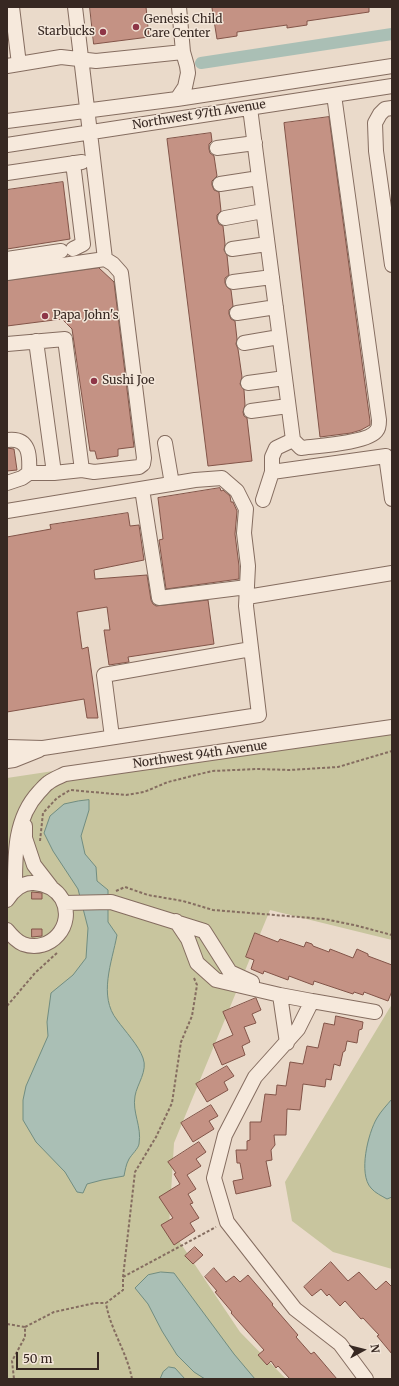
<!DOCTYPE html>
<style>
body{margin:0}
#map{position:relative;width:399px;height:1386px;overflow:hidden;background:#eadaca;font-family:Merriweather,serif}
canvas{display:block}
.frame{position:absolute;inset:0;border:8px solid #372822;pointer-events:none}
.north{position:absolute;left:343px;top:1330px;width:40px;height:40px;-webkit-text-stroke:3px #f3e6d9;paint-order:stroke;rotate:83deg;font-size:11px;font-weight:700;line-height:16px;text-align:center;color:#372822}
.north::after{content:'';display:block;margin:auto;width:14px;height:18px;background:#372822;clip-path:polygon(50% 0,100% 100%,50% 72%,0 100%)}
.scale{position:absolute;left:16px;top:1352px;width:83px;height:18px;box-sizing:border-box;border:2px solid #372822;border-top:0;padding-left:5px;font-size:12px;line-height:14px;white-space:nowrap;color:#372822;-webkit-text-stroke:3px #f3e6d9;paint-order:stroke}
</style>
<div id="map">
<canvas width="399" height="1386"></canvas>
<div class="frame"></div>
<div class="north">N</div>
<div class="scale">50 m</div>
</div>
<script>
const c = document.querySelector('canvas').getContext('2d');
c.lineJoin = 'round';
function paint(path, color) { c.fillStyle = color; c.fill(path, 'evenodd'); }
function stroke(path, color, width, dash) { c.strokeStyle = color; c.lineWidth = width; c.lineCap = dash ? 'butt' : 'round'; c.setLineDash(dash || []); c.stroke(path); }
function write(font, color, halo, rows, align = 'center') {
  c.font = font + ' Merriweather,serif'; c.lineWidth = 3; c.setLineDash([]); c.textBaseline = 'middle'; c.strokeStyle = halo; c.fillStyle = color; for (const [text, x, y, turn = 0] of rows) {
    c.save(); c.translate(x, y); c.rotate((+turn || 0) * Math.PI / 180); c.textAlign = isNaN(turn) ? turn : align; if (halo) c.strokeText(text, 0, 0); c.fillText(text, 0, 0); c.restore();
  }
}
paint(new Path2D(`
 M392,720V940L270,910L174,1143L169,1226L240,1332L286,1379H7V778Z
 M392,1004V1269L333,1252L292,1221L285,1182Z`), '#c8c59e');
const water = new Path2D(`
 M89,800V810L81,836L85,854L96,867L97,881L108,890V922L117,935C112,962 98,996 117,1020C125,1031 139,1046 143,1058C148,1071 137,1084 135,1096C132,1113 142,1126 139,1144C138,1149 132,1154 129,1159C126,1164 125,1171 124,1176L102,1180L87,1184L83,1193L77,1192L65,1172L36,1142L23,1120V1100L26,1086L48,1036L47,1022L51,993L73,975L86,958L88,928L78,889L53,851L44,833L50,816L64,804L78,801Z
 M392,1099V1197L387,1199C382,1196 375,1193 371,1188C358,1174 368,1133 377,1118C381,1111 387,1105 392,1099Z
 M161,1272L174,1273L234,1354L255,1379H205L194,1372L177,1355L162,1331L148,1304L135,1288L148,1275Z
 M169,1367L175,1368L185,1379H160L163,1372Z`);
paint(water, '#aabfb5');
stroke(water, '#718d81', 1);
stroke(new Path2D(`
 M201,63L392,34`), '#aabfb5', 12);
const building = new Path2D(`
 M90,7H146L149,37L94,44Z
 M218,7H369V12L307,21V25L287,28V25L237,32V36L217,39L212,8Z
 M329,117L370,421V425L361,430L351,433L320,437L284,123Z
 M211,133L212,141L209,144V149L210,153L214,156L217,176L212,181V185L214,190L219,192L221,211L217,215V219L219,224L223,226L225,244L224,250L227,255L229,275L225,278V283L227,287L231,290L233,306L229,310V314L231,319L235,321L237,339L236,344L238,349L242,377L240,384L244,390L245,405L243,412L244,416L247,418L252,461L208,466L167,139Z
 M63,182L70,239L7,249V190Z
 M99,268L114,282L134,447L118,449V456L97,459L95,451H90L72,329L62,319L7,326V281Z
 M7,448L14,449L17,470L7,471Z
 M220,488L221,491L223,490L230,496L231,502H233L237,511L235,534L239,566V579L166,589L159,540L163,539L158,498Z
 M128,513L130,526L139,525L144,560L94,570L95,579L147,575L151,600L153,604L156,606L208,600L214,644L128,657L129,662L109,665L104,630H110L107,607L77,612L82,649L88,647L98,718H87L84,699L7,712V537L51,529L50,525Z
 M32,892L42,893V899H32Z
 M32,929H42V936L32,937Z
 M255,933L278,942L280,939L304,947L306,942L312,944L313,946L329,952L330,949L353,958L357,949L368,954V956L392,965V991L388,1001L364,992L363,995L354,992L353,994L314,981L313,985L289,976L288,980L264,971L263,974L251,969L254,960L246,957Z
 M256,998L261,1010L252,1014L256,1023L244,1027L250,1042L242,1046L245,1055L222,1065L213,1044L233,1035L223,1012Z
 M336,1016L363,1022L362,1029L359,1030L357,1043L347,1041L345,1051L343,1052L340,1066L334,1064L331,1080L326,1079L325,1087L303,1084L300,1110L287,1109L286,1135H274L275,1145L271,1150L272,1160L266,1161L271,1186L236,1194L233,1181L243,1179L240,1163H237L236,1150H247V1141L250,1140V1122H261L265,1094L276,1095L277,1085L286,1086L290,1062L303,1064L307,1046L318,1048L324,1023L334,1025Z
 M227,1066L234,1076L224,1082L228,1090L207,1102L196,1084Z
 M211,1105L218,1116L209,1121L214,1129L193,1142L181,1123Z
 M199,1142L206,1152L196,1159L201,1166L187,1175L196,1189L188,1194L193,1203L190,1204L199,1218L190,1223L195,1231L174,1245L161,1225L173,1218L159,1197L180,1184L174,1174L176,1173L168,1162Z
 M195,1247L203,1255L193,1264L185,1256Z
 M331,1262L348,1281L359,1272L376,1290L386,1281L392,1287V1354L377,1336L379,1335L363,1318L361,1319L345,1301L340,1306L329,1294L327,1296L321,1289L312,1296L304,1287Z
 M214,1268L226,1282L234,1276L240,1282L248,1275L273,1304L272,1305L298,1335L296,1337L311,1354L314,1352L337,1379H290L278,1366L276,1368L271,1361L267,1365L258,1355L264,1350L231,1313L232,1312L215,1292L217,1291L205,1277Z`);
paint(building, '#c49284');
stroke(building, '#825448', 1);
const minor = new Path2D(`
 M12,7L19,64
 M7,66L61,57L96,61L183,52
 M177,99L185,87L188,73L187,66L183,52L179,7
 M250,108L293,440L276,448L272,457V472L386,456L392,499
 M392,108L385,109L380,114L375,123L376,151L392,265
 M7,121L177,99L392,66
 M7,145L392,86
 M217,148L255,143
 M73,163L83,244L73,249
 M7,173L82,162
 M220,184L259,178
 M225,218L263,211
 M232,249L267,244
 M7,259L61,251
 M7,273L105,259
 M233,282L272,277
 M237,313L276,307
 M36,341L54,473
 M244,343L279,337
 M7,344L65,339L82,470L94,472L139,467L143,464L144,458L121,273L113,264L105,259L75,7
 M248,383L285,378
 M251,411L288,406
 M7,440C30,437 30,456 29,473
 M293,440L301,448C316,446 370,443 377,430C379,428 379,423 379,420L334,95
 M165,443L172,484
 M7,483L22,478L29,473H54L82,470
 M142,489L159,598L247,587
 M263,500L272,472
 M7,511L195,480L222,478L237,491L246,509L244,533L248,566L246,606L259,715L43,748L7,747
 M247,597L392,573
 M112,737L104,675L251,649
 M7,761L14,760L39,750
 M25,826V838L34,865L51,887
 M15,890C15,855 14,819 39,792C42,789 45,785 48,783C53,779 59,777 65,774L392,727
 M7,900C13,890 23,882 34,883C46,884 56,889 62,899C76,925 50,954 23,944C16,941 11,935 7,930
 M64,903L111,902L204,931L230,972L252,982
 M176,921L188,939L197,963L216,980L280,995L312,1001L298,1029L255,1077L225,1135L214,1178L227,1222L295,1309L340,1344L366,1379
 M280,995L287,1043
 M312,1001L375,1012`);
stroke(minor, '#856d60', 16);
stroke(new Path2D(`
 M40,841L43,813L57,798L70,790L126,795L144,792L168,782L212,771L258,769L290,770L338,767L392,751
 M116,891L125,887L148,895L183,901L213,910L324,919L354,925L392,935
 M7,1006L35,973L58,952
 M123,1277L135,1172L156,1137L172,1103L181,1042L192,1016L197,985L194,978
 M7,1324L25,1327V1337L12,1361L14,1379
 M25,1327L54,1312L95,1303H106
 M132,1379C127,1352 110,1329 106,1303L123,1290V1277L216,1227`), '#856d60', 2, [3, 2]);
stroke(minor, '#f6e9dc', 14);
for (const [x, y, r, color] of [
 [136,27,4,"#8e3647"],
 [103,32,4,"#8e3647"],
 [45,316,4,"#8e3647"],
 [94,381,4,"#8e3647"]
]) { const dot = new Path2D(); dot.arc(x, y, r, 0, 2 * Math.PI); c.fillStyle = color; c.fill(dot); stroke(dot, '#f3e6d9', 1.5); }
write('12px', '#372822', '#f3e6d9', [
 ["Genesis Child",144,20],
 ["Care Center",144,34],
 ["Starbucks",95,32,"right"],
 ["Papa John's",53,316],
 ["Sushi Joe",102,381]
], 'left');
write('12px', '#372822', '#f3e6d9', [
 ["Northwest 97th Avenue",199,115,-9],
 ["Northwest 94th Avenue",200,755,-8]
]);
</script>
